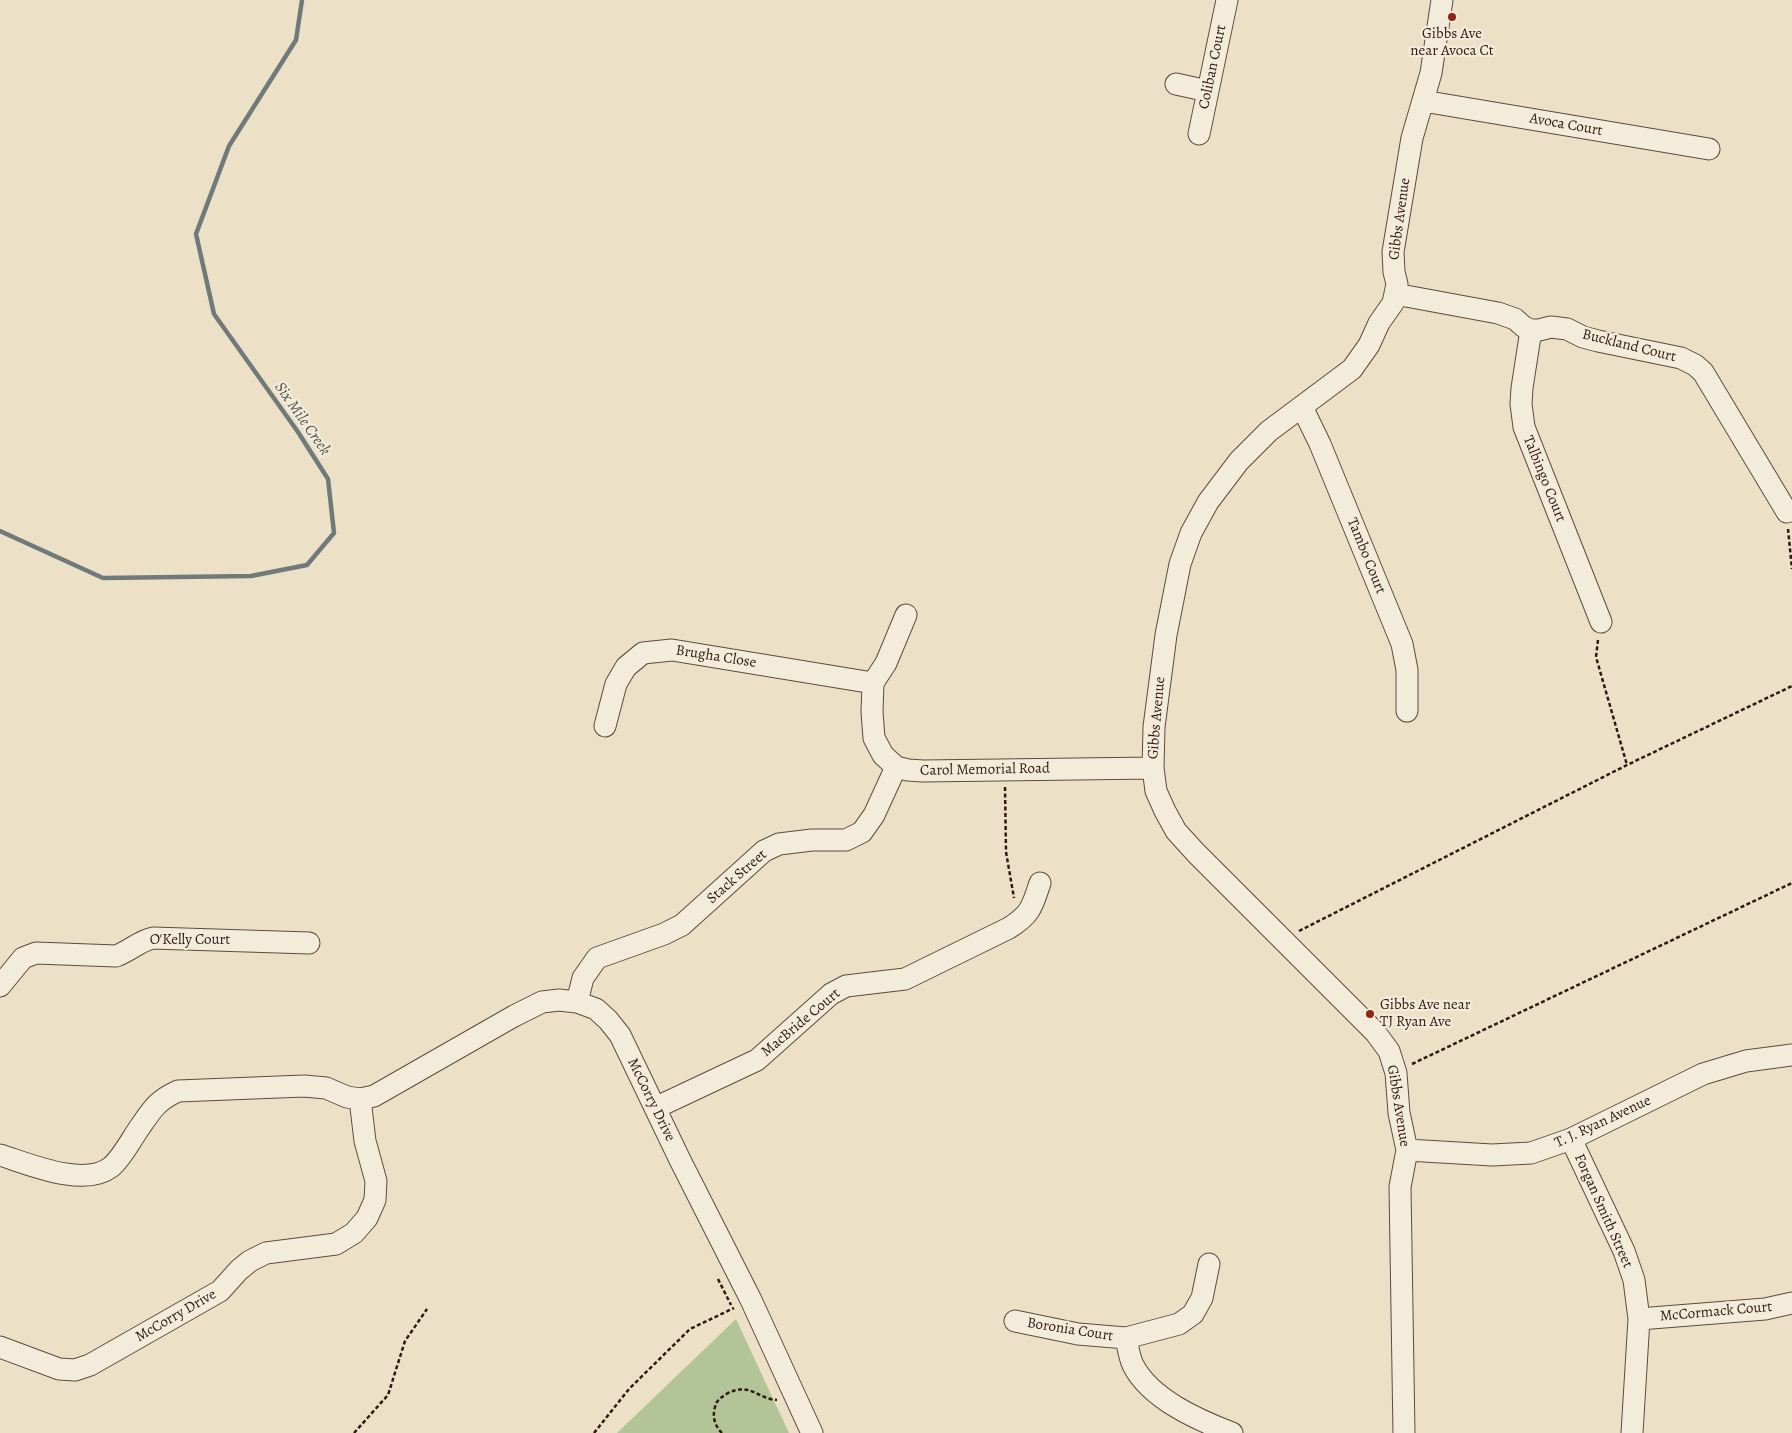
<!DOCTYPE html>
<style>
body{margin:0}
canvas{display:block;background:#ece1c7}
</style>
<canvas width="1792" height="1433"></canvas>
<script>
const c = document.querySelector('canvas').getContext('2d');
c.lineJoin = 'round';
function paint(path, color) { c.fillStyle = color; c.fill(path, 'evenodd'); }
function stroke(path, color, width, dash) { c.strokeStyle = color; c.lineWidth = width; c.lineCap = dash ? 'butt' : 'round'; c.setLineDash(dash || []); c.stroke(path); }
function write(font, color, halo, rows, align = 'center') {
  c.font = font + ' Alegreya,serif'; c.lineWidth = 4.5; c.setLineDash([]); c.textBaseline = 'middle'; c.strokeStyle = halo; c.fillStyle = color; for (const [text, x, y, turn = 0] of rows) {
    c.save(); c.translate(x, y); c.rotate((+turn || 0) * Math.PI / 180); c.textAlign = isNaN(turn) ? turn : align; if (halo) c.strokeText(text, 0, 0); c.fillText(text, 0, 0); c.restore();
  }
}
paint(new Path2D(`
 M736,1319L789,1433H617Z`), '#b3c499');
stroke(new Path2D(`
 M0,531L103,578L251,576L307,565L334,533L328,479L298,432L214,314L196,234L229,146L296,40L302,0`), '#717a7a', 4.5);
const minor = new Path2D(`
 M1176,84L1208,91
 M1423,101L1709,149
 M1199,134L1227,0
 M1395,294L1498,313L1515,319L1524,327L1531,330H1539L1551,327L1567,329L1583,337L1598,341L1681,358L1695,365L1703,372L1787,512
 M1531,330L1522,388L1521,404L1524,427L1601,622
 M1302,407L1320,444L1402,644L1407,670V711
 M906,615L886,663L873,683L872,712L874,738L883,755L896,767L908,770L923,771L1153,768
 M605,726L616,684L626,667L643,653L672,650L873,683
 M0,986L23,958L36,953L116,956C130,951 139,941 153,938L309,943
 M577,1002L583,978L597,958L664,934L682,925L764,851L779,844L812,840H846L862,832L874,815L896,767
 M655,1108L757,1060L831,994L846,986L905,979L1009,928C1031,914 1032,907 1040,883
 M1571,1139L1624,1251L1634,1280L1639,1319L1632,1433
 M1407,1150L1492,1155L1531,1153L1571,1139L1703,1074L1746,1061L1792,1055
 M0,1155C29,1164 84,1188 111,1167C122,1158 132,1138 140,1127C153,1108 158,1100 178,1091L304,1086L326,1088L347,1097L360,1099L374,1096L514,1016L542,1002L559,1000L577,1002L596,1009L608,1020L620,1035L680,1160L751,1300L812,1433
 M1639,1319L1765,1309L1792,1303
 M1015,1321L1078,1334L1126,1338L1179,1324L1193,1314L1202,1298L1209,1264
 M1126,1338C1128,1347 1129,1357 1133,1365C1150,1399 1198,1420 1232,1433
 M0,1347L59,1369L75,1370L90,1365L220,1291L239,1270L250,1261L266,1253L336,1244L354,1233L367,1218L375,1200L376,1181L365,1141L360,1099
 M1404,1433L1400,1187L1407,1150L1399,1113L1396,1073L1389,1051L1375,1032L1196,853L1176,831L1165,811L1156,791L1153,768L1154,727L1166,635L1180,564L1191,533L1208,502L1239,461L1269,431L1352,369L1369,345L1379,323L1393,303L1397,284L1394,272L1393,252L1412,138L1431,73L1442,0`);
stroke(minor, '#5e4b3e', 23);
stroke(new Path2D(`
 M1788,529L1792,569
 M1598,640L1596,657L1627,765
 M1005,787L1006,852L1014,898
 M1299,931L1627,765L1792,686
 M1412,1064L1792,883
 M718,1279L731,1305
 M354,1433L388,1395L405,1341L427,1309
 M594,1433L629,1389L690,1329L734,1308
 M722,1433C715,1426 712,1417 715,1407C716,1400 722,1397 728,1393C751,1382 757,1399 777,1400`), '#2f1910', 2.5, [4, 2.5]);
stroke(minor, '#f3ecdb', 21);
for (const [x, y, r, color] of [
 [1452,17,5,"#8f2418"],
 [1370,1014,5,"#8f2418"]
]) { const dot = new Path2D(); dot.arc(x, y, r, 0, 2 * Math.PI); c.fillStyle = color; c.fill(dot); stroke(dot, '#f3ecdb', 2); }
write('15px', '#2f1910', '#f3ecdb', [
 ["Gibbs Ave",1452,34],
 ["near Avoca Ct",1452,51],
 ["Gibbs Ave near",1380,1005,"left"],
 ["TJ Ryan Ave",1380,1022,"left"]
]);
write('15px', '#2f1910', '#f3ecdb', [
 ["Coliban Court",1213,67,-78],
 ["Avoca Court",1566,125,10],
 ["Gibbs Avenue",1400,219,-82],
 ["Buckland Court",1629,346,14],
 ["Talbingo Court",1544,479,68],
 ["Tambo Court",1366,556,68],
 ["Brugha Close",716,657,9],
 ["Gibbs Avenue",1157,718,-85],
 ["Carol Memorial Road",985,770,-1],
 ["Stack Street",737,877,-41],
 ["O'Kelly Court",190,940],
 ["MacBride Court",801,1023,-40],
 ["McCorry Drive",651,1100,64],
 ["Gibbs Avenue",1398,1106,81],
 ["T. J. Ryan Avenue",1603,1122,-25],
 ["Forgan Smith Street",1603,1211,66],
 ["McCormack Court",1716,1312,-5],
 ["McCorry Drive",176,1316,-30],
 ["Boronia Court",1070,1330,9]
]);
write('italic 16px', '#56524e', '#f3ecdb', [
 ["Six Mile Creek",302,419,55]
]);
</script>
